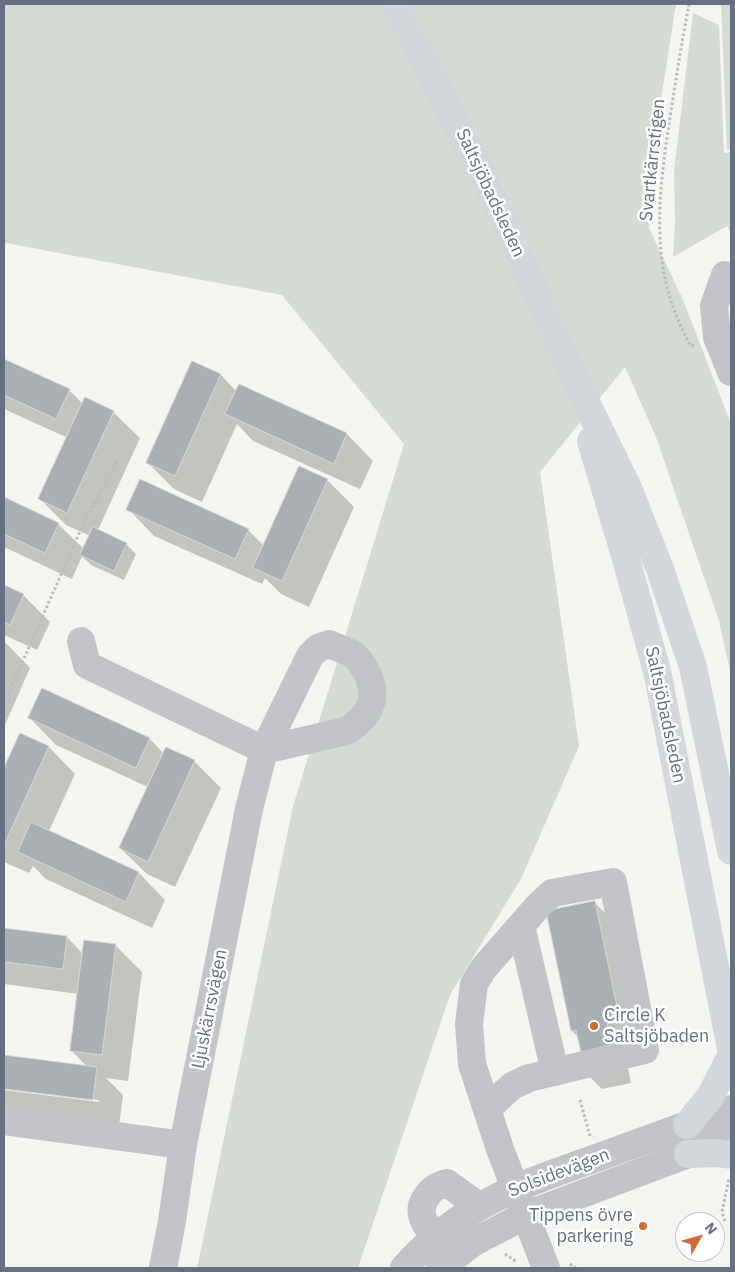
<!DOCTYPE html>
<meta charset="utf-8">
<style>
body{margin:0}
#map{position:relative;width:735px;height:1272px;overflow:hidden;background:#f4f4f1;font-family:"IBM Plex Sans",sans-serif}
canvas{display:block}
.frame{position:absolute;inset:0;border:5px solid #66717f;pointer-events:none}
.north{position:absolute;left:675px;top:1212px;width:50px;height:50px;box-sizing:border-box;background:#fff;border:1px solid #c2c6cc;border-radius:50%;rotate:52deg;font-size:14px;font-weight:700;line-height:20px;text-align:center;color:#66717f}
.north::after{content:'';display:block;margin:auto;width:18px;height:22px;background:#d26a33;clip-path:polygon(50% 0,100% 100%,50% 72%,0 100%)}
</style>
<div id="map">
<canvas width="735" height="1272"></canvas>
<div class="frame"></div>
<div class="north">N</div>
</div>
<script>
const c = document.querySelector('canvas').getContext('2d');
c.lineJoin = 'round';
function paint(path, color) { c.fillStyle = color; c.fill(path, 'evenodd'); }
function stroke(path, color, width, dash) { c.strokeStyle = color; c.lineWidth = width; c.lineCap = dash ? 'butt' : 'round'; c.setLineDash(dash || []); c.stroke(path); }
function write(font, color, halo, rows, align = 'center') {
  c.font = font + ' "IBM Plex Sans",sans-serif'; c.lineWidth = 5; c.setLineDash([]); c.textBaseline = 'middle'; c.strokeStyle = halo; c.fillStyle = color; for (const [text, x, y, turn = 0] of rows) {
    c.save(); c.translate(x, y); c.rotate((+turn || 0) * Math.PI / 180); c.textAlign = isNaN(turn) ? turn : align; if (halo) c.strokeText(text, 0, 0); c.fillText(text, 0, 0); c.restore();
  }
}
paint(new Path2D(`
 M4,4H676L655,138L649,228L684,302L731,424V675L719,621L656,437L625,367L540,472L579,746L521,879L450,995L358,1268H197L293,806L404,444L282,295L6,243L4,246Z
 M721,4H731V150H727Z
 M693,13L719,25L724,153L731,152V233L727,226L673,257L675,221L674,171Z`), '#d5dbd2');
paint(new Path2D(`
 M4,360L69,390L83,404L113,412L140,438L98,530L126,544L136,554L124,580L91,565L82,556L72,579L4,547V499L58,524L84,549L90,536L66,525L40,499L68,438L4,409Z
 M193,363L221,375L237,392L240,386L347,434L373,461L360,489L253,441L237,424L202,502L174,489L148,463Z
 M327,480L354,507L309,607L281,594L265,578L262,584L154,536L128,509L248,530L264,546Z
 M4,587L23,595L50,622L37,650L4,635Z
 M4,641L30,668L4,727Z
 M43,690L150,739L164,754L194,761L221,788L175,887L147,874L120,848L148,787L56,745L30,718Z
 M21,734L49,747L75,774L49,831L139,873L165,900L152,928L46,879L33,866L29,873L4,862V771Z
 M595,903L610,918L634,1036L622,1039L631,1083L602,1089L587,1074L579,1038L572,1031Z
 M4,929L67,937L84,955L115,945L142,972L128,1081L106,1078L123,1095L119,1126L4,1111V1057L88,1068L71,1050L79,994L4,984ZM4,1088L99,1100V1102L4,1090Z`), '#0003');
const building = new Path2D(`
 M4,359L70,389L56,419L4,395Z
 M192,361L221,374L175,476L146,463Z
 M239,384L347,433L334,464L225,414Z
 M85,397L114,411L67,513L38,499Z
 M299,466L328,479L282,581L253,568Z
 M140,479L249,529L235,559L126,510Z
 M4,497L59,523L45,553L4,534Z
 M93,527L127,543L114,571L80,555Z
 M4,585L24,594L10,625L4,622Z
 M42,688L150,738L136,768L28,718Z
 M20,733L49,746L4,845V768Z
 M166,747L195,760L148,862L119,848Z
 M31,822L139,872L126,902L18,852Z
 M595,901L620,1021L607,1024L616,1068L586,1075L576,1030L571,1031L546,911Z
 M4,928L67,936L63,969L4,962Z
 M84,940L116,944L102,1055L70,1051Z
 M4,1055L97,1067L93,1100L4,1089Z`);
paint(building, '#aaafb4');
stroke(building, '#d5d5d3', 1);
stroke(new Path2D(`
 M689,4C682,41 676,79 670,117C658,198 648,272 691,346L695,345
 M4,704L82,527L118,459
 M580,1100L590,1136
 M725,1221L722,1212L729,1178
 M505,1254L517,1262
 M570,1264L576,1268`), '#b9bbbd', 3, [2.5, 2.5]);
stroke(new Path2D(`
 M725,275L714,306L717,337L731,372
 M81,641L87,665L264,750
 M521,926L555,1072
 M487,1109L512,1086L529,1078L645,1050L613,882L552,893L539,905L483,969L474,984L469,1024L472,1064L500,1149L546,1268
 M4,1121L183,1145
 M448,1249C435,1236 413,1218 425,1199C431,1189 436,1186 447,1183L479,1206
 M163,1268L172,1221L183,1145L249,809L264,750L310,656L318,648L329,644C337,648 348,650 355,656C361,661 365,669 368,675C379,700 368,718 346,731L264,750
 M404,1268C459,1205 523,1184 599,1157C643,1141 687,1125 731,1109
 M440,1268L474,1242L526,1215L731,1138`), '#c2c4c8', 28);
stroke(new Path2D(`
 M394,4L483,176L578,386L628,488L660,569L693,667L731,851
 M591,441L626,559L657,671L731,1049
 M687,1125L710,1097L731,1056
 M688,1154L717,1153L731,1155`), '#d3d7db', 28);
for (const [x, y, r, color] of [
 [594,1026,5,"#d26a33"],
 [643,1226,5,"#d26a33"]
]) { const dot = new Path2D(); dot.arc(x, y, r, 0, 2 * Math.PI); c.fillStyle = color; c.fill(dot); stroke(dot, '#fff', 2); }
write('18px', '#66717f', '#fff', [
 ["Svartkärrstigen",653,160,-84],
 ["Saltsjöbadsleden",490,193,65],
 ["Saltsjöbadsleden",665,715,78],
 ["Ljuskärrsvägen",210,1009,-79],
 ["Solsidevägen",559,1173,-21]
]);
write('18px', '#66717f', '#fff', [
 ["Circle K",604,1016],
 ["Saltsjöbaden",604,1037],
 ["Tippens övre",633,1216,"right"],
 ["parkering",633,1237,"right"]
], 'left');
</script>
